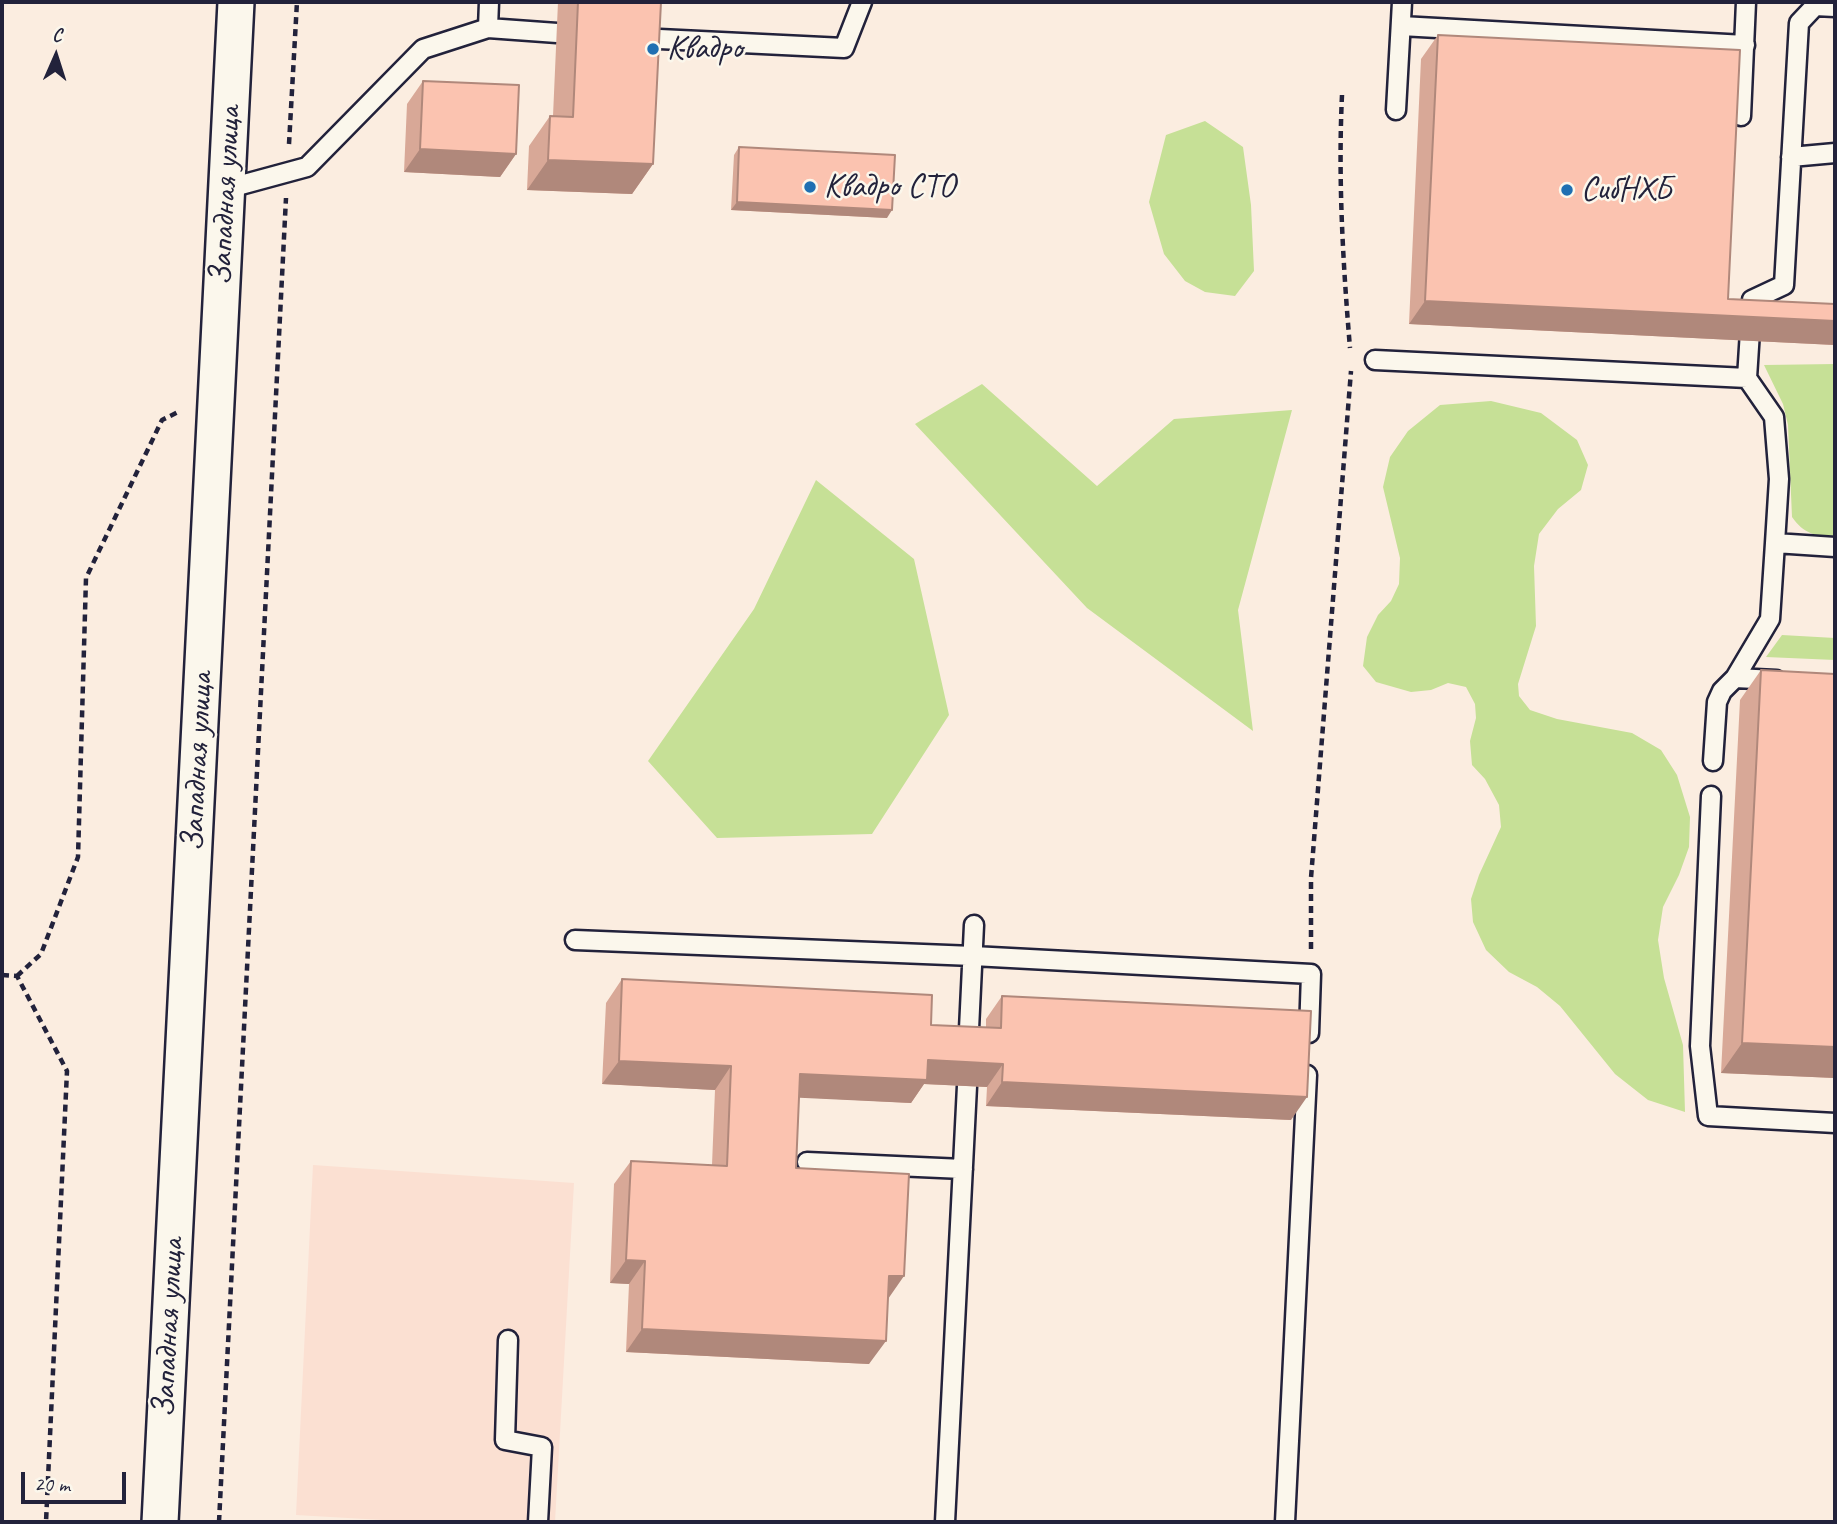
<!DOCTYPE html>
<meta charset="utf-8">
<style>
body{margin:0}
#map{position:relative;width:1837px;height:1524px;overflow:hidden;background:#fbede0;font-family:Caveat,sans-serif}
canvas{display:block}
.frame{position:absolute;inset:0;border:4px solid #22223b;pointer-events:none}
.north{position:absolute;left:21px;top:21px;width:70px;height:70px;-webkit-text-stroke:5px #fbf7ec;paint-order:stroke;rotate:3deg;font-size:19px;font-weight:700;line-height:28px;text-align:center;color:#22223b}
.north::after{content:'';display:block;margin:auto;width:24px;height:32px;background:#22223b;clip-path:polygon(50% 0,100% 100%,50% 72%,0 100%)}
.scale{position:absolute;left:21px;top:1472px;width:105px;height:32px;box-sizing:border-box;border:4px solid #22223b;border-top:0;padding-left:9px;font-size:21px;line-height:24px;white-space:nowrap;color:#22223b;-webkit-text-stroke:5px #fbf7ec;paint-order:stroke}
</style>
<div id="map">
<canvas width="1837" height="1524"></canvas>
<div class="frame"></div>
<div class="north">С</div>
<div class="scale">20 m</div>
</div>
<script>
const c = document.querySelector('canvas').getContext('2d');
c.lineJoin = 'round';
function paint(path, color) { c.fillStyle = color; c.fill(path, 'evenodd'); }
function stroke(path, color, width, dash) { c.strokeStyle = color; c.lineWidth = width; c.lineCap = dash ? 'butt' : 'round'; c.setLineDash(dash || []); c.stroke(path); }
function write(font, color, halo, rows, align = 'center') {
  c.font = font + ' Caveat,sans-serif'; c.lineWidth = 5; c.setLineDash([]); c.textBaseline = 'middle'; c.strokeStyle = halo; c.fillStyle = color; for (const [text, x, y, turn = 0] of rows) {
    c.save(); c.translate(x, y); c.rotate((+turn || 0) * Math.PI / 180); c.textAlign = isNaN(turn) ? turn : align; if (halo) c.strokeText(text, 0, 0); c.fillText(text, 0, 0); c.restore();
  }
}
paint(new Path2D(`
 M313,1165L574,1183L555,1522H417L296,1515Z`), '#fbe0d2');
paint(new Path2D(`
 M1205,121L1243,147L1251,205L1254,271L1235,296L1205,292L1185,281L1164,254L1149,202L1166,135Z
 M1835,364V537C1815,536 1804,534 1792,517L1788,425L1783,404L1764,365Z
 M982,384L1097,486L1174,419L1292,410L1238,610L1253,731L1087,608L915,424Z
 M1491,401L1541,413L1577,440L1588,465L1581,490L1558,509L1539,534L1534,566L1536,626L1518,684L1519,696L1530,710L1557,719L1632,733L1661,750L1677,775L1690,817L1689,847L1679,875L1663,907L1658,940L1664,978L1683,1045L1685,1112L1648,1100L1615,1074L1560,1006L1537,987L1509,972L1486,950L1473,922L1471,899L1479,875L1501,827L1499,805L1485,779L1472,765L1470,741L1476,718L1475,704L1466,687L1448,683L1431,690L1411,692L1376,682L1363,666L1367,637L1378,615L1391,601L1399,584L1400,558L1383,487L1390,457L1408,431L1440,405Z
 M816,480L914,559L949,715L872,834L717,838L648,761L754,609Z
 M1782,635L1835,638V660L1766,657Z`), '#c6e096');
const lane = new Path2D(`
 M489,2L488,28L557,33
 M1401,26L1745,45
 M639,38L844,48L862,2
 M1396,110L1402,2
 M1741,116L1746,2
 M1791,157L1835,153
 M226,189L307,167L423,49L488,28
 M1375,360L1747,378L1774,417L1779,479L1775,543L1835,547
 M1747,378L1752,300L1784,285L1799,23L1815,6L1835,7
 M1735,678L1770,619L1775,543
 M1713,761L1717,702L1722,691L1735,678L1776,680
 M1711,796L1700,1046L1708,1116L1835,1123
 M575,940L973,956L1311,974L1309,1033
 M968,1050L974,925
 M807,1162L963,1169
 M508,1340L505,1440L542,1447L538,1522
 M945,1522L967,1086
 M1285,1522L1307,1075`);
const street = new Path2D(`
 M160,1522L236,2`);
stroke(lane, '#22223b', 23);
stroke(street, '#22223b', 40);
stroke(new Path2D(`
 M1342,95C1338,180 1343,264 1350,348
 M289,144L297,2
 M1311,949V878L1351,371
 M2,975L17,976L67,1071L46,1522
 M17,976L41,954L78,857L86,578L162,420L180,411
 M219,1522L286,198`), '#22223b', 4.5, [7, 5]);
stroke(lane, '#fbf7ec', 18);
stroke(street, '#fbf7ec', 35);
paint(new Path2D(`
 M558,2H661L653,164L632,194L527,190L529,146L550,116H553Z
 M1438,35L1728,299L1835,304V345L1409,324L1421,59Z
 M423,81L516,154L500,177L404,172L407,104Z
 M739,147L887,218L731,210L734,155Z
 M1761,670L1835,674V1078L1721,1073L1740,700Z
 M622,979L931,1025L986,1028V1019L1002,996L1291,1120L986,1106L987,1087L924,1084L911,1103L799,1097L796,1168L888,1299L869,1364L626,1352L629,1284L610,1283L614,1184L631,1161L712,1165L715,1090L602,1084L606,1003Z`), '#d8a897');
paint(new Path2D(`
 M420,149L516,154L500,177L404,172Z
 M548,160L653,164L632,194L527,190Z
 M737,202L892,210L887,218L731,210Z
 M1425,301L1835,321V345L1409,324Z
 M1742,1043L1835,1047V1078L1721,1073Z
 M928,1060L1003,1064L987,1087L924,1084L911,1103L784,1097L800,1074Z
 M619,1061L731,1066L715,1090L602,1084Z
 M1002,1082L1307,1097L1291,1120L986,1106Z
 M626,1260L645,1261L629,1284L610,1283Z
 M889,1276H904L888,1299Z
 M642,1329L886,1341L869,1364L626,1352Z`), '#b0887b');
const building = new Path2D(`
 M578,2H661L653,164L548,160L550,116L573,117Z
 M1438,35L1740,50L1728,299L1835,304V321L1425,301Z
 M423,81L519,85L516,154L420,149Z
 M739,147L895,155L892,210L737,202Z
 M1761,670L1835,674V1047L1742,1043Z
 M622,979L932,995L931,1025L1001,1028L1002,996L1311,1011L1307,1097L1002,1082L1003,1064L928,1060L927,1080L800,1074L796,1168L909,1174L904,1276H889L886,1341L642,1329L645,1261L626,1260L631,1161L727,1166L731,1066L619,1061Z`);
paint(building, '#fbc3b0');
stroke(building, '#b0887b', 2);
for (const [x, y, r, color] of [
 [653,49,7,"#1f6fb2"],
 [810,187,7,"#1f6fb2"],
 [1567,190,7,"#1f6fb2"]
]) { const dot = new Path2D(); dot.arc(x, y, r, 0, 2 * Math.PI); c.fillStyle = color; c.fill(dot); stroke(dot, '#fbf7ec', 2.5); }
write('33px', '#22223b', '#fbf7ec', [
 ["Квадро",667,49],
 ["Квадро СТО",824,187],
 ["СибНХБ",1581,190]
], 'left');
write('33px', '#22223b', '#fbf7ec', [
 ["Западная улица",226,196,-87],
 ["Западная улица",198,762,-87],
 ["Западная улица",169,1328,-87]
]);
</script>
